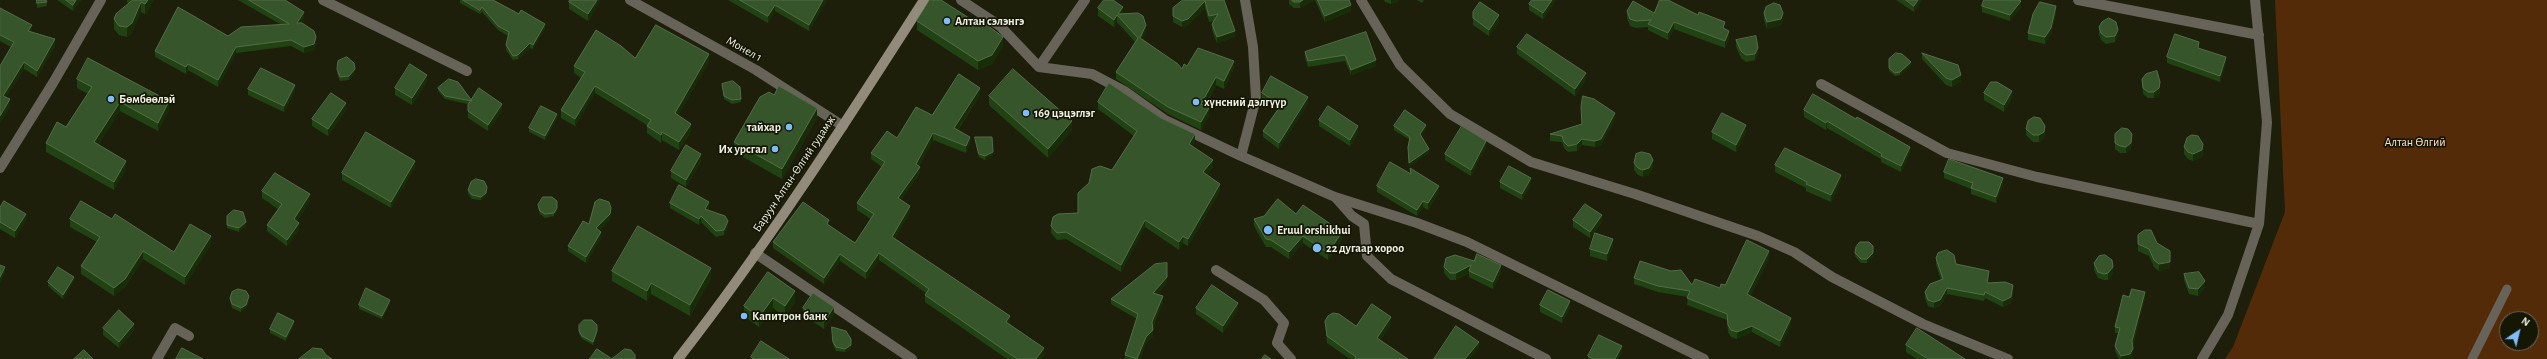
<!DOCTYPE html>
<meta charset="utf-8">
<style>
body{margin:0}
#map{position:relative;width:2547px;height:359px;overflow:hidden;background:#1e1f0b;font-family:"Alegreya Sans",sans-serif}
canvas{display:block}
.north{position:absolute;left:2499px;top:311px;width:40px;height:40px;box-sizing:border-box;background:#151603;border:1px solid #6b6c5c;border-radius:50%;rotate:35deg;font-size:11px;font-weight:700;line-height:16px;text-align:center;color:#eceee1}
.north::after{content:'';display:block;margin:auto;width:14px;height:18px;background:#7ebdf9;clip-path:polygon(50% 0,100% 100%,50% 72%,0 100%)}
</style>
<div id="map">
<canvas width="2547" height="359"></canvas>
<div class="north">N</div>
</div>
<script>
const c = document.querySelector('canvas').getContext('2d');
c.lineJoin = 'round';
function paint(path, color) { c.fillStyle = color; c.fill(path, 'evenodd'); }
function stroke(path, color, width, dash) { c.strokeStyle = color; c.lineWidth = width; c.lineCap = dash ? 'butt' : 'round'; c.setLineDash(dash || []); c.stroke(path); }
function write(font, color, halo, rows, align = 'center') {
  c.font = font + ' "Alegreya Sans",sans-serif'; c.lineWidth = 3.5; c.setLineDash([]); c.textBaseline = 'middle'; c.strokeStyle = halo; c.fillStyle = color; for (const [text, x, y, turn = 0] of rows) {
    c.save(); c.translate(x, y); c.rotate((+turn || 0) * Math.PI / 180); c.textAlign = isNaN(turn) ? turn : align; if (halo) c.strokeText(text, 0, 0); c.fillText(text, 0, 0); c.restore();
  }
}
paint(new Path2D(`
 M2275,0H2547V359H2225L2233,347L2285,212ZM2507,319H2531V343H2507Z`), '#532b09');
stroke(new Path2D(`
 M2472,359L2507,289`), '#676359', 9);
stroke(new Path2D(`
 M323,0L467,71
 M630,0L756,70L843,126
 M961,0L1000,26L1039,67L1092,74L1126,92L1165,120L1241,156L1335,197L1417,223L1467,242L1704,359
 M1361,0L1400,65L1450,114L1531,162L1635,194L1758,236L1794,252L1832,277L1923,324L2008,359
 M2078,0L2259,35
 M1039,67L1085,0
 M1821,84L1947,153L2037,177L2259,224
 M1241,156L1256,98L1253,47L1245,0
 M0,168L53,83L101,0
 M1336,198L1352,216L1364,224L1367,256L1391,279L1546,359
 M755,253L912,359
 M1216,270L1264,300L1284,323L1277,343L1291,359
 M157,359L175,328L189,336
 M2202,359L2228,315L2259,224L2267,122L2255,0`), '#676359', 10);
stroke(new Path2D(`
 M678,359C767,245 846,122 924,0`), '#928a7b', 10);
paint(new Path2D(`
 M36,0H46L47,6L37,8Z
 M57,0H81L73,11Z
 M127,0H154L145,14L141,12L132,33L127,37L119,35L114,29V19L129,4L127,2Z
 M238,0H285L304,18L301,23L316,43L314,50L304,53L291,46L236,53L218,87L188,70L186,74L155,57V51L280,24Z
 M460,0H493L545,28L533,49L530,48L518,59L513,60L506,50V45L508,36L498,30L482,12L480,14L460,3Z
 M600,0V1L588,21L569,9V2Z
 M728,0H827L809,31L775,11L768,23Z
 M1183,0H1224L1235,37L1217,43L1212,30V24L1214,21L1209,22L1205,8L1188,25L1182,27L1173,22V8Z
 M1289,0H1315L1300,8H1294L1289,4Z
 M1315,0H1349L1351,11L1325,22Z
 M1384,0H1399L1397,2L1391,4L1385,2Z
 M1417,0H1424L1422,3Z
 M1532,0H1556L1543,19L1529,10V4Z
 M1896,0H1922L1914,12Z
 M1982,6L2021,7L2010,21L1982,12Z
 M0,8L32,32L55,46L37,77L24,69L6,97L10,106L0,123L11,47L0,41Z
 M1098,8L1123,14L1146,32L1143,39L1182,69L1187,66L1234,68L1224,89L1216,85L1205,106L1209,116L1201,130L1168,114L1116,79V72L1136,43L1117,22L1114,27L1098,16Z
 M1627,11L1654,13L1725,29L1729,38L1725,48L1674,29L1668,40L1648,30V27L1636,28L1630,26L1627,18Z
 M1473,12L1499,22L1489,36L1473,25Z
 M1764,13L1783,20L1781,25L1767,29L1764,20Z
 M2056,13L2051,34L2045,44L2028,40V33Z
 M917,21L1003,46L992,64L978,70L917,30Z
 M2099,27L2118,37L2115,42L2106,44L2101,40L2099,34Z
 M1366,32L1376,66L1351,75L1345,61L1308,67L1305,58V52Z
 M1736,40L1758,55L1755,60L1746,62L1741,58L1736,47Z
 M1517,47L1586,79L1575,96L1517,54Z
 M2199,48L2226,63L2220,82L2167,63V57Z
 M1922,53L1961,81L1952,87L1946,85L1922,59Z
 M635,58L709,62L678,115L691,132L679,150L662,140L661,143L647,133V125L595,93L575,126L561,118V110L581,78L574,73V66Z
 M1889,59L1911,66L1900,75L1895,76L1889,71Z
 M337,69L355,73L349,80L340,81L337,73Z
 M77,79L169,110L158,131L120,111L98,145L126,169L114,190L46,152V143L66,127L88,94L77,88Z
 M2142,79L2160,88L2159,95L2154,98H2148L2143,94Z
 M427,81L412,105L395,95V88Z
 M722,84L740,87L741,102L732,104L724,99Z
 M438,88L471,100L502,110L488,131L468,118V104L445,99L438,91Z
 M248,89L295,90L284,112L248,95Z
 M1262,93L1308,103L1279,149L1263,137V131L1278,109L1262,99Z
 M1984,93L2012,98L2004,112L1984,100Z
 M980,95L958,130L970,144L966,153L933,140L919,166L920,173L901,200L910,212L895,238L1010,323L1009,325L1044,355L1041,359H1007L925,302V295L926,293L879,260L866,279L840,261L824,284L773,248V242L829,225L855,243L871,219L857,210V203L882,167L871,159V153L897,138L932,115Z
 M989,96L1072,130L1048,158L989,105Z
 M1098,102L1195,141L1192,146L1213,167L1207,175L1220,191L1188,246L1183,243L1179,250L1145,227L1121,272L1066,239L1057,240L1051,233V226L1078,213L1112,170L1134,136L1098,109Z
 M1581,107L1615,120L1601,145L1595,147L1582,145L1577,151L1568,152L1564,148L1562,142L1550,141V134L1582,124Z
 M346,110L328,136L312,126V119Z
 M1804,110L1856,119L1910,154L1901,172L1881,162V159L1827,128L1826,130L1804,117Z
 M557,118L545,140L529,132V128Z
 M817,118L782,179L734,152V142Z
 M1319,120L1358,133L1350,146L1319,126Z
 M1394,126L1426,129L1421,136L1429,152L1409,167L1408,147L1410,140L1394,130Z
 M2026,129L2045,132L2044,138L2039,142H2033L2026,135Z
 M1712,132H1746L1736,152L1712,139Z
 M2115,134L2132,140L2131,149L2126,153H2120L2115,149Z
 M975,137L993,155L985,160L979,157L975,141Z
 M1486,147L1471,176L1445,160V154Z
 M2184,147L2203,151L2202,157L2193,161L2188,159L2184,154Z
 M701,161L686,187L671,178V171Z
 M1634,163L1653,167L1649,175L1643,177L1638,175L1634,170Z
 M1775,165L1841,181L1831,202L1806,191V188L1775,172Z
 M415,167L391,208L342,180V173Z
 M1410,168L1439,192L1428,210L1423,207L1417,216L1377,192V186L1410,174Z
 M1944,172L2003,184L1996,203L1971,194V189L1944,178Z
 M1500,182L1531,184L1522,200L1500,188Z
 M468,190H487L486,196L481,200L472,199L468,194Z
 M262,191L310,201L297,221L299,230L287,246L267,231V225L278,209L262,198Z
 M670,203L709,207L708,210L728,227L724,235L716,237L701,222L699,225L670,208Z
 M538,205L557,211L554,216L545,218L540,214L538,208Z
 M0,208L26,220L15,238L0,229Z
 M611,213L610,219L599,231L601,238L586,263L568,251V246L589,224Z
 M1296,214L1342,240L1328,260L1303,243L1289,259L1271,247H1266L1254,226V219Z
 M70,219H112L174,252L211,244L185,285L143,259L125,287L114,296L81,274V266L97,242L70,227Z
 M1573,220L1602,222L1590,238L1573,227Z
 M227,225L246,226L239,232L227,228Z
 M2138,235L2157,243L2170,268L2159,271L2154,267L2149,256L2138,251Z
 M1613,246L1607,261L1590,256V249Z
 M1855,253L1873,256L1867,263H1861L1855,256Z
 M1769,258L1750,296L1791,325L1780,347L1752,332L1737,339L1731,337L1728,332L1727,320L1687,305L1688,297L1658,292L1634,284V278L1720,288Z
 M1936,258L1956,264L1989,277L1988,283L2013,291L2011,303L2003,307L1985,298L1984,301L1947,294L1940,306L1934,308L1928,306L1925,298V292L1941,280L1936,264Z
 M1474,261L1501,272L1493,289L1469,277V273L1456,280H1450L1444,273V267Z
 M2094,263L2113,273L2108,280H2104L2098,278L2094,270Z
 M612,271L711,278L690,316L651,294L647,301L612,281Z
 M768,272L795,302L785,317L773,308L759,327L744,316V306Z
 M2184,274L2205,287L2198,296L2189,294L2184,280Z
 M74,280L63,299L48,286V282Z
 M1167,283L1157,294L1163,302L1153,327V336L1146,343L1140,359H1125V355L1137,319L1111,304V299Z
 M2129,297L2145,298L2133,345V355L2131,359H2119L2115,351V346L2118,333H2115V327Z
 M230,298L249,300L246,308L241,312L232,308L230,301Z
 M390,303L382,319L359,309V305Z
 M1540,305L1570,308L1562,323L1540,312Z
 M803,308L834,314L824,329L803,315Z
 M1196,308L1238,310L1223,333L1196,314Z
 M1325,321L1356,326L1391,324L1380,340L1408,359H1350L1327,343Z
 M294,325L286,341L270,333V329Z
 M579,325L597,334L593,345L582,339L579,334Z
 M832,327L851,349L845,352L836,351L833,345Z
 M103,328L134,330L119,348L103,335Z
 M1906,345L1965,359H1917L1906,352Z
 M1622,353L1618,359H1588V356Z`), '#214314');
paint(new Path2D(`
 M76,0H81L73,11V5Z
 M148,0H154L145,14V4Z
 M597,0H600V1L588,21V14Z
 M823,0H827L809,31V25Z
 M1303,0H1315L1300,8V2Z
 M1391,0H1399L1397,2L1391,4Z
 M1552,0H1556L1543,19V13Z
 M1918,0H1922L1914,12V6Z
 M1205,1V8L1188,25L1182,27V21Z
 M2021,1V7L2010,21V15Z
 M141,2V12L132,33L127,37V27Z
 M775,5V11L768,23V16Z
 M1351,5V11L1325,22V16Z
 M2056,6V13L2051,34L2045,44V37Z
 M1123,7V15L1118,14Z
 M304,12V18L297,30V23Z
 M1783,13V20L1781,25L1767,29V22Z
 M1117,15V22L1114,27V20Z
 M1499,15V22L1489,36V30Z
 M1674,22V29L1668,40V33Z
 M545,24V28L533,49V45Z
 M32,25V32L28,37V31Z
 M1146,25V32L1140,45V38Z
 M2118,30V37L2115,42V36Z
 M1235,31V37L1217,43V37Z
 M1729,31V38L1725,48V41Z
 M316,37V43L314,50L304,53V47Z
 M1003,37V46L992,64L978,70V61Z
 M55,39V46L37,77V71Z
 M530,43V48L518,59V55Z
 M236,47V53L218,87V80Z
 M1758,48V55L1755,60V54Z
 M709,54V62L675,121V113Z
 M2226,57V63L2220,82V76Z
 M1376,60V66L1351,75V70Z
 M1234,61V68L1224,89V81Z
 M24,62V69L3,102V96Z
 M1911,62V66L1900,75V72Z
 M188,64V70L186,74V67Z
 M355,69V73L349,80V76Z
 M1586,73V79L1575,96V89Z
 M427,75V81L412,105V98Z
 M1961,75V81L1952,87V80Z
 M1216,77V85L1201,112V104Z
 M2160,82V88L2159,95L2154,98V92Z
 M295,85V90L284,112V106Z
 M595,86V93L575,126V119Z
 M980,88V95L954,135V128Z
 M2012,91V98L2004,112V105Z
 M1308,97V103L1279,149V143Z
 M10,99V106L0,123V116Z
 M169,101V110L158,131V123Z
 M120,102V111L94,151V142Z
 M346,103V110L328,136V129Z
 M502,104V110L488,131V125Z
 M817,108V118L782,179V169Z
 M1209,108V116L1201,130V122Z
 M1615,113V120L1601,145L1595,147V141Z
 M557,114V118L545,140V136Z
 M1072,121V130L1048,158V149Z
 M1827,121V128L1826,130V123Z
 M691,124V132L679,150V142Z
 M1426,125V129L1420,138V134Z
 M1746,125V132L1736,152V145Z
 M1358,126V133L1350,146V140Z
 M2045,126V132L2044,138L2039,142V135Z
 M662,132V140L661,143V135Z
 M933,133V140L916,171V164Z
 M1195,134V141L1189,152V144Z
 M2132,134L2131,149L2126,153V147Z
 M970,137V144L966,153V146Z
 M1582,139V145L1577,151V144Z
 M1486,141V147L1471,176V170Z
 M2203,144V151L2202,157L2193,161V154Z
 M1910,147V154L1901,172V166Z
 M1429,149V152L1409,167V163Z
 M993,152V155L985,160V156Z
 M701,154V161L686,187V180Z
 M1213,160V167L1203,180V172Z
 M1653,160V167L1649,175L1643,177V170Z
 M126,161V169L114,190V182Z
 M415,161V167L391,208V202Z
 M920,167V173L898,205V198Z
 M1841,175V181L1831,202V195Z
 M1531,178V184L1522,200V194Z
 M2003,178V184L1996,203V197Z
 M1220,184V191L1188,246V239Z
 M1439,186V192L1428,210V203Z
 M487,187V190L486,196L481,200V197Z
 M310,194V201L294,226V219Z
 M1423,201V207L1417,216V210Z
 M709,202V207L705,214V209Z
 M910,206V212L892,243V237Z
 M557,208V211L554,216V213Z
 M611,208V213L610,219L596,234V228Z
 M26,214V220L15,238V231Z
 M1602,215V222L1590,238V232Z
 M701,216V222L699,225V219Z
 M1145,220V227L1121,272V265Z
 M728,221V227L724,235V230Z
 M246,222V226L239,232V228Z
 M299,223V230L287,246V240Z
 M601,232V238L586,263V257Z
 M1342,232V240L1328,260V253Z
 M211,236V244L185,285V277Z
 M1183,236V243L1179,250V242Z
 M1303,236V243L1289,259V252Z
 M1613,239V246L1607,261V254Z
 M143,251V259L125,287L114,296V288Z
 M1769,251V258L1747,301V294Z
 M879,253V260L866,279V272Z
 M1873,253V256L1867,263V259Z
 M840,254V261L824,284V278Z
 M2170,262V268L2159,271V264Z
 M1471,265L1469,271V273L1456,280V273Z
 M1501,265V272L1493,289V282Z
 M5,267V274L0,284V277Z
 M2113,267V273L2108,280V273Z
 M711,268V278L690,316V305Z
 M1989,271V277L1987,289V283Z
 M74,277V280L63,299V295Z
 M1167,277V283L1153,298V293Z
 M2205,281V287L2198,296V289Z
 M651,283V294L647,301V291Z
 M2013,285V291L2011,303L2003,307V301Z
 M1947,288V294L1940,306L1934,308V302Z
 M795,291V302L785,317V306Z
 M2145,292V298L2132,347V341Z
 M249,296V300L246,308L241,312V308Z
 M1163,296V302L1152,328V322Z
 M773,298V308L759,327V317Z
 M390,300V303L382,319V316Z
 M1570,301V308L1562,323V317Z
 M1238,303V310L1223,333V326Z
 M834,307V314L824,329V322Z
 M1010,316V323L1006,329V322Z
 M1391,317V324L1377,344V338Z
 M1791,318V325L1780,347V341Z
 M294,321V325L286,341V337Z
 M134,324V330L119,348V342Z
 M1752,326V332L1737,339V332Z
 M1153,330V336L1146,343L1140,359H1137L1146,337Z
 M597,331V334L593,345V342Z
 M851,339V349L845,352V349Z
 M1479,342V348L1470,359H1465Z
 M1622,346V353L1618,359H1615Z
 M1044,348V355L1041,359H1036Z
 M2133,349V355L2131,359H2121V356Z`), '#172d07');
const building = new Path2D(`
 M37,0H46L47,2L37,3Z
 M66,0H76L73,5Z
 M133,0H148L145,4L141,2L132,23L127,27L119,26L114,19L116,14Z
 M249,0H285L304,12L297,23H302L314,31L316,37L314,44L304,47L291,40L236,47L218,80L188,64L186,67L155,51L178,7L228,36L241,27L289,24Z
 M463,0H493L519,14L521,10L545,24L533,45L530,43L518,55L513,56L506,45L509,32L498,26L482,7L480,10Z
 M570,0H597L588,14L569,2Z
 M740,0H823L809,25L775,5L768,16Z
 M930,0H941L983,27L986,24L1003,37L992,55L978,61L917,21Z
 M1104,0H1113L1123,7L1118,14L1138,13L1143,16L1146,25L1140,38L1178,64L1182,69L1184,64L1187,66L1198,48L1234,61L1224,81L1216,77L1201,104L1209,108L1201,122L1168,107L1116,72L1138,38L1117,15L1114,20L1098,8Z
 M1183,0H1224L1235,31L1217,37L1212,24L1218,14L1209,16L1205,1L1188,19L1182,21L1173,16V8Z
 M1292,0H1303L1300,2H1294Z
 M1318,0H1349L1351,5L1325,16Z
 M1532,0H1552L1543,13L1529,4Z
 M1660,0H1668L1698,15L1699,12L1725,22L1723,28L1729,31L1725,41L1674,22L1668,33L1648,24L1651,20L1636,21L1630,19L1627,11L1633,1L1654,13Z
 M1906,0H1918L1914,6Z
 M1984,0H2018L2021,1L2010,15L1982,6Z
 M1480,2L1499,15L1489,30L1473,18V12Z
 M2040,2L2056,6L2051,28L2045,37L2028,33L2033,14Z
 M1774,3L1780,5L1783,13L1781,19L1767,22L1764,13L1766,7Z
 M0,8L32,25L28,31L55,39L37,71L24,62L3,96L10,99L0,116V66L14,42L0,35Z
 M2109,18L2116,22L2118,30L2115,36L2106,37L2101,33L2099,27L2102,22Z
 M656,25L709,54L675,113L691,124L679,142L662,132L661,135L647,126L651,120L595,86L575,119L561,110L585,72L574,66L596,30L621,46L635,58Z
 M1366,32L1376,60L1351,70L1345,55L1308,61L1305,52Z
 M1527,34L1586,73L1575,89L1517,47Z
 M2175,34L2199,42L2198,48L2226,57L2220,76L2167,57Z
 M1756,36L1758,48L1755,54L1746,55L1741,51L1736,40Z
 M1896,53L1902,54L1911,62L1900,72L1895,73L1889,68V59Z
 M1922,53L1958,65L1961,75L1952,80L1946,78Z
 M347,57L354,63L355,69L349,76L340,77L337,69L338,61Z
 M88,58L169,101L158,123L120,102L94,142L126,161L114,182L46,143L57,122L66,127L92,87L77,79Z
 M410,64L427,75L412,98L395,88Z
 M261,68L295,85L284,106L248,89Z
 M1013,69L1072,121L1048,149L989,96Z
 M2157,71L2160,82L2159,88L2154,92H2148L2143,88L2142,79L2146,74Z
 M959,74L980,88L954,128L970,137L966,146L933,133L916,164L920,167L898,198L910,206L892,237L1010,316L1006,322L1044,348L1036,359H1017L925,295L929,289L879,253L866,272L840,254L824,278L773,242L803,202L829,220L827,224L855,243L874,214L857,203L885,162L871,153L887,131L897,138L916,107L932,115Z
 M1271,76L1308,97L1279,143L1263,131L1281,105L1262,93Z
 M449,79L458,82L472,101L445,96L438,88Z
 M733,81L740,87L741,99L732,100L724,96L722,84Z
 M1991,82H1997L2012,91L2004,105L1984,93Z
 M1109,83L1161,118L1195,134L1189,144L1213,160L1203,172L1220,184L1188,239L1183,236L1179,242L1145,220L1121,265L1066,232L1057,233L1051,226L1053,217L1058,214L1078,213V193L1089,183L1092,169L1100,166L1112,170L1137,131L1098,102Z
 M779,86L817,108L782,169L734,142L760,97L769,92L774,95Z
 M479,88L502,104L488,125L468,111V105Z
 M331,93L346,103L328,129L312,119Z
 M1813,94L1856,119L1857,117L1910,147L1901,166L1881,156L1882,154L1827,121L1826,123L1804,110Z
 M1583,96L1594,99L1615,113L1601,139L1595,141L1582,139L1577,144L1568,146L1564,142L1562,136L1550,134L1582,124L1581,107Z
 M541,106L557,114L545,136L529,128Z
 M1328,106L1358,126L1350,140L1319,120Z
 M1405,110L1426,125L1420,134L1429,149L1409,163L1408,147L1410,137L1394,126Z
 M1722,113L1746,125L1736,145L1712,132Z
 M2034,117L2040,118L2045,126L2044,132L2039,135H2033L2026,129L2028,121Z
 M1462,126L1486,141L1471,170L1445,154Z
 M2122,128L2128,129L2132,134L2131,143L2126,147L2120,146L2115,143V134Z
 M366,132L415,161L391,202L342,173Z
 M2192,135L2198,136L2203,144L2202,150L2193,154L2188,152L2184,147L2187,138Z
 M975,137H992L993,152L985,156L979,154Z
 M686,145L701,154L686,180L671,171Z
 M1785,148L1841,175L1831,195L1806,184L1807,182L1775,165Z
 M1642,152L1650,154L1653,160L1649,168L1643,170L1638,168L1634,163L1636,154Z
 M1949,159L2003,178L1996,197L1971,188L1973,183L1944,172Z
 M1390,162L1411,174L1410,168L1439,186L1428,203L1423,201L1417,210L1377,186Z
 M1509,166L1531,178L1522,194L1500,182Z
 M275,173L310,194L294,219L299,223L287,240L267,225L282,204L262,191Z
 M476,179L484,181L487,187L486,193L481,197L472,195L468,190L471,182Z
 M679,185L709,202L705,209L725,216L728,221L724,230L716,231L701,216L699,219L670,203Z
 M543,197H552L557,201V208L554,213L545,214L540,211L538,205Z
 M600,199L609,202L611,208L610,214L596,228L601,232L586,257L568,246L583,221L589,224L595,202Z
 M1278,199L1296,214L1303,205L1342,232L1328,253L1303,236L1289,252L1271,240L1266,239L1254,219L1264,216Z
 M4,201L26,214L15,231L0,222V208Z
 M81,201L112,219L115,214L174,252L190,224L211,236L185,277L143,251L125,279L114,288L81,266L100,237L70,219Z
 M1585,204L1602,215L1590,232L1573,220Z
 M234,210L243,212L246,222L239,228L227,225V216Z
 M638,226L711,268L690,305L651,283L647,291L612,271Z
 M2145,230H2151L2157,243L2170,251V262L2159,264L2154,260L2149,249L2138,244V235Z
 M1595,233L1613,239L1607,254L1590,249Z
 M1747,240L1769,251L1747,294L1791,318L1780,341L1752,326L1737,332L1731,330L1728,325L1727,314L1687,298L1690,291L1658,286L1634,278L1640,261L1671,271L1681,270L1692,285L1695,279L1720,288L1721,284L1725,285Z
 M1860,242H1869L1873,246V253L1867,259H1861L1855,253L1856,247Z
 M1947,250L1954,255L1956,264L1989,271L1987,283L2005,282L2013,285L2011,297L2003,301L1985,292L1984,295L1947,288L1940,300L1934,302L1928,300L1925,292L1930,284L1943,279L1936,258L1938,253Z
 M1477,254L1501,265L1493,282L1469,271L1471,265L1456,273H1450L1444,267L1446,258L1455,255L1474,261Z
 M2105,255L2112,260L2113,267L2108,273L2104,274L2098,272L2094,263L2099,256Z
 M1167,263V277L1153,293L1163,296L1152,322L1153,330L1146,337L1137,359L1125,355L1138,314L1111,299L1155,264Z
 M0,265L5,267L0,277Z
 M58,267L74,277L63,295L48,282Z
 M768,272L795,291L785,306L773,298L759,317L744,306Z
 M2199,272L2205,281L2198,289L2189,288L2184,274Z
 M1212,285L1238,303L1223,326L1196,308Z
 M366,288L390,300L382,316L359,305Z
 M238,289L246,291L249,296L246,305L241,308L232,304L230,298L232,292Z
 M2132,289L2145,292L2132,341L2133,349L2130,354L2121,356L2115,346L2120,328L2115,327L2123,295L2129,297Z
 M1548,290L1570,301L1562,317L1540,305Z
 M813,293L834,307L824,322L803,308Z
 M1372,304L1391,317L1377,338L1408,359H1355L1356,357L1327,336L1325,321L1328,316L1333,313L1339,314L1356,326Z
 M119,310L134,324L119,342L103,328Z
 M278,313L294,321L286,337L270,329Z
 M584,320H592L597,325V331L593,342L582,336L579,331V325Z
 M1456,326L1479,342L1465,359H1434Z
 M832,327L846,331L851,339V345L845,349L836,347L833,342Z
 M1917,328L1965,359H1928L1906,345Z
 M1599,335L1622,346L1615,359H1593L1588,356Z
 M761,341L789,359H753L751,357Z
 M182,348L203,359H176Z
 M313,348L322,349L326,355L332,359H299Z
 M597,349L612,359H590Z
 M625,349L631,350L635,355V359H612Z
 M84,350L93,359H74Z
 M1265,355L1271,359H1262Z`);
paint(building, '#37552a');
stroke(building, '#536d47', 1);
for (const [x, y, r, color] of [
 [947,21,4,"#7ebdf9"],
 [111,99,4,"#7ebdf9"],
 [1196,102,4,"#7ebdf9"],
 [1026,113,4,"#7ebdf9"],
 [789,127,4,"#7ebdf9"],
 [775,149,4,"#7ebdf9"],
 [1268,230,5,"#7ebdf9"],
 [1317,248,5,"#7ebdf9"],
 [744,316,4,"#7ebdf9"]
]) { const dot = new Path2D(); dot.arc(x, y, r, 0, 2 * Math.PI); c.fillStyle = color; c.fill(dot); stroke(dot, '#151603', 1.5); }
write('bold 12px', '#eceee1', '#151603', [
 ["Алтан сэлэнгэ",955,21],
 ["Бөмбөөлэй",119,99],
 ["хүнсний дэлгүүр",1204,102],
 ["169 цэцэглэг",1034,113],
 ["тайхар",781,127,"right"],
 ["Их урсгал",767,149,"right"],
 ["Eruul orshikhui",1277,230],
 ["22 дугаар хороо",1326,248],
 ["Капитрон банк",752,316]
], 'left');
write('12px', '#eceee1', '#151603', [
 ["Монел 1",744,49,29],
 ["Баруун Алтан-Өлгий гудамж",794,174,-56]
]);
write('12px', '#fdddc7', '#151603', [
 ["Алтан Өлгий",2415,142]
]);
</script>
